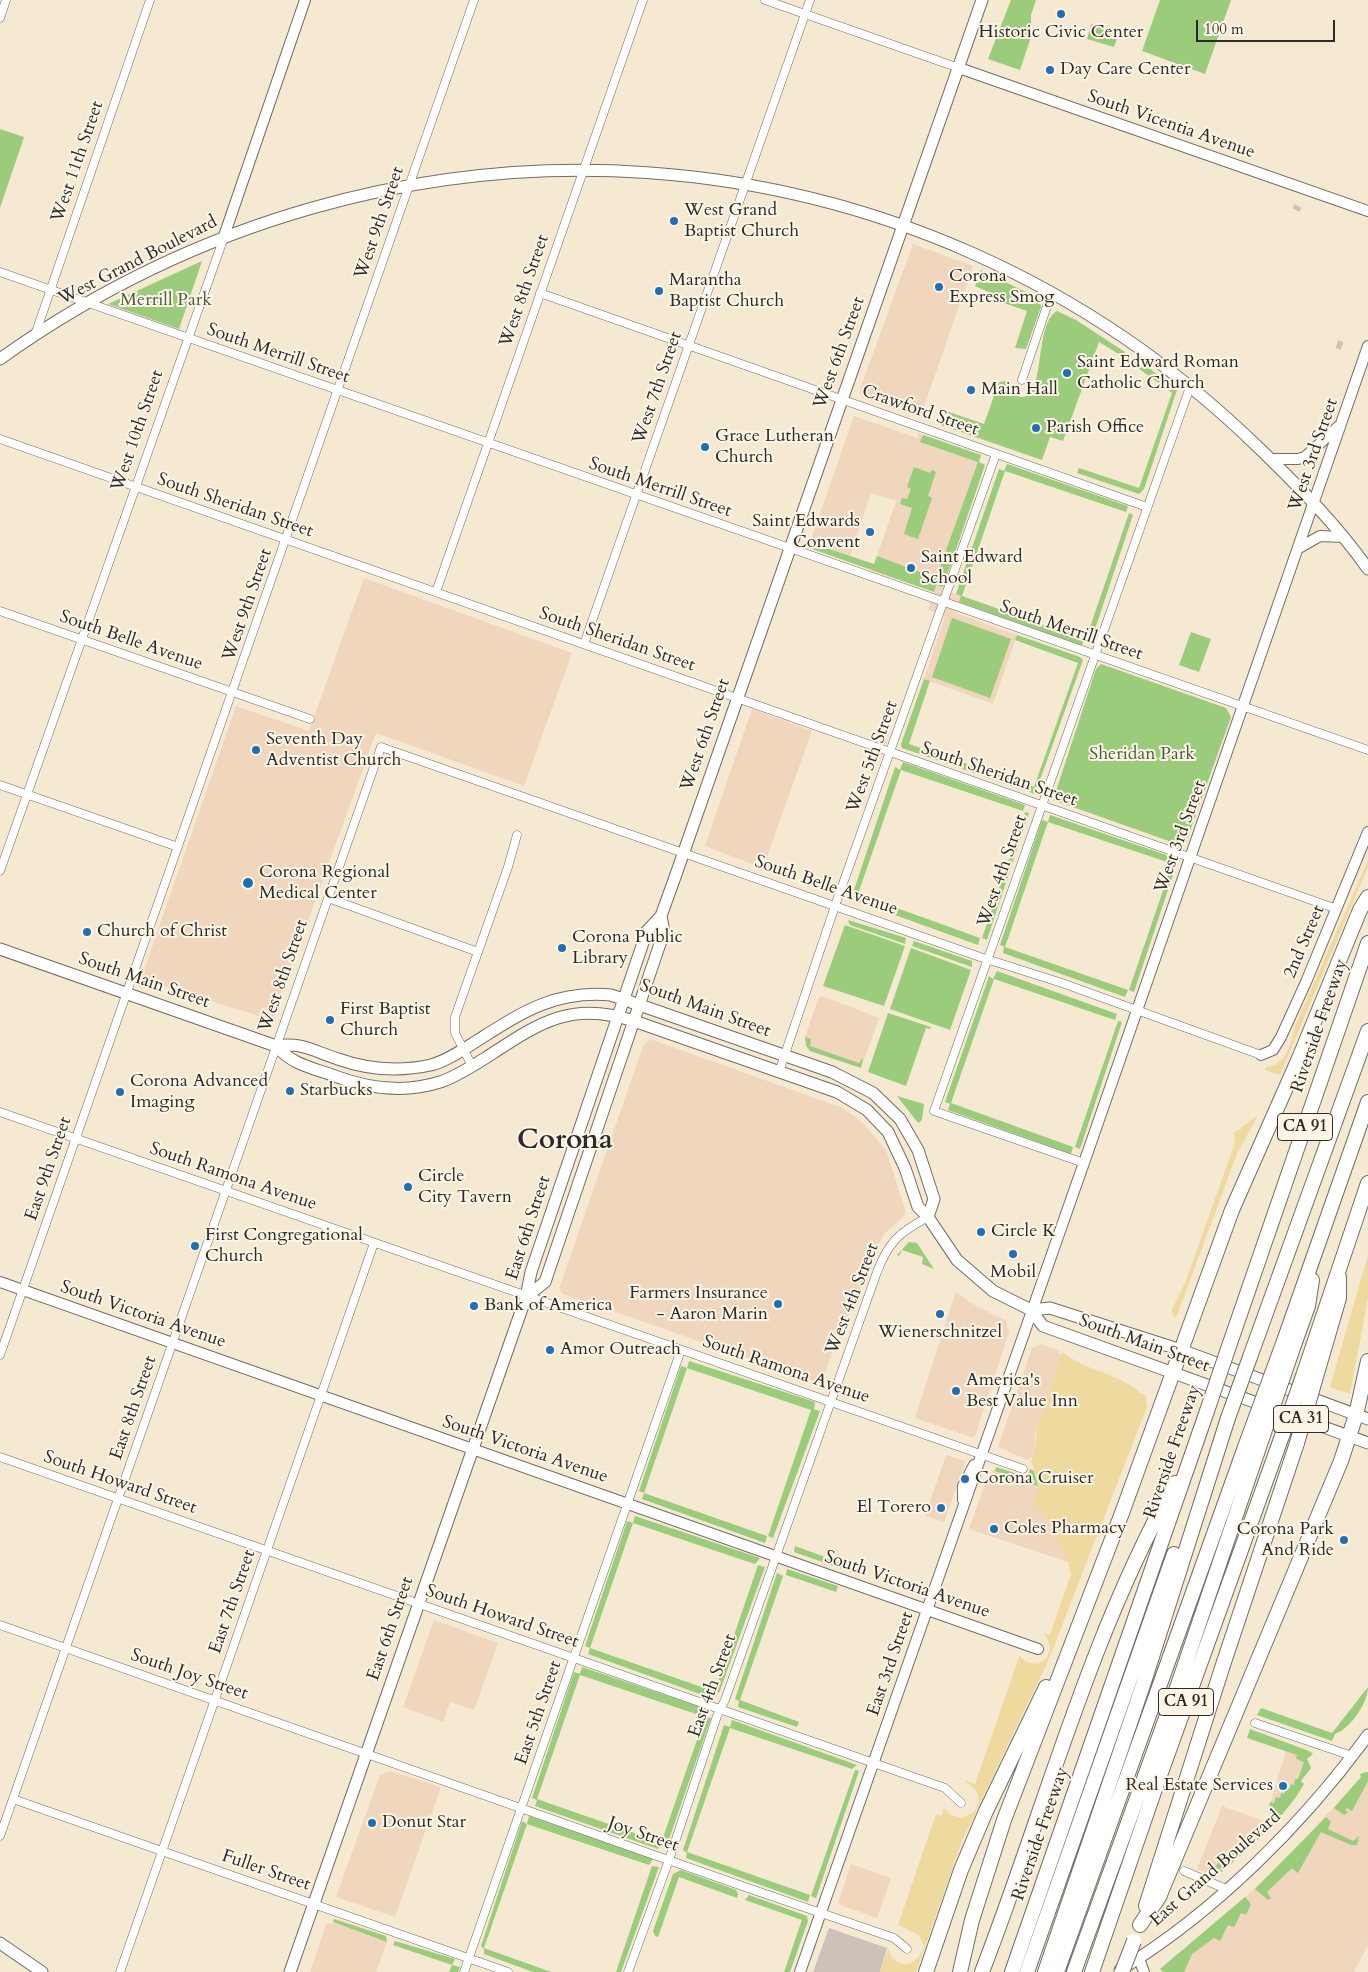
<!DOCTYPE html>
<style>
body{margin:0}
#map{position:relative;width:1368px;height:1972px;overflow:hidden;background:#f6e9d1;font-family:Cardo,serif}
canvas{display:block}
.scale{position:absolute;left:1196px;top:20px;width:139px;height:22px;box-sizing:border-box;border:2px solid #2b2b2b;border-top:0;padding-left:6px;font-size:15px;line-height:18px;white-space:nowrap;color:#2b2b2b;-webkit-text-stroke:4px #fcf5e5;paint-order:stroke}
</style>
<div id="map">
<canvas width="1368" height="1972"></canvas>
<div class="scale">100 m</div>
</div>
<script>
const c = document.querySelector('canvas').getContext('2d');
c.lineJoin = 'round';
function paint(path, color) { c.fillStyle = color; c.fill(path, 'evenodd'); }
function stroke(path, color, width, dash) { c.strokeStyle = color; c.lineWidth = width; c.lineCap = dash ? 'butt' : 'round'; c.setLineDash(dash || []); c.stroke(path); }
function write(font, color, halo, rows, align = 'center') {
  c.font = font + ' Cardo,serif'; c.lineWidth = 4; c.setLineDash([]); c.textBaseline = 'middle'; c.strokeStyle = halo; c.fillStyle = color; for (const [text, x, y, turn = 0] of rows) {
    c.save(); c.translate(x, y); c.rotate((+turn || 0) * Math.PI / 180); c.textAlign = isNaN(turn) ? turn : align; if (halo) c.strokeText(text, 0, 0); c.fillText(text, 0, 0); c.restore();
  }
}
paint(new Path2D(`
 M913,244L973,266L920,418L865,399L860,394V389Z
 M854,416L917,438L919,433L981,455L979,462L985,465L942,589L961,596L956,613L1017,635L993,704L924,679L945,616L928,610L934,592L872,571L896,501L871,493L850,556L810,542Z
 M364,578L572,653L524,786L376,733L272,1020L141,979L236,706L309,731Z
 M752,709L812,731L763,868L705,846Z
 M822,996L879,1018L861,1068L810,1051L806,1047L805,1037L818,999Z
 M650,1039L843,1108L862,1122L886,1150L906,1212L904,1216L885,1233L873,1254L853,1309L839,1332L824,1376L817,1382L563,1294L559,1289L643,1046Z
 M956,1291L969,1302L1006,1321L1009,1332L975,1436L971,1437L915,1418Z
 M1042,1344L1058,1351L1060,1355L1058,1365L1035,1435L1033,1456L1028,1460L998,1447L1032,1348Z
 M946,1455L965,1461V1463L944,1522L925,1516Z
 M994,1470L1040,1486L1042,1510L1068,1562L969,1529L988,1475Z
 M434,1620L498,1643L474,1710L450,1702L443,1722L403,1707Z
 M1286,1751L1304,1757L1311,1768L1268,1812Z
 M390,1771L441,1787L395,1917L336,1897L380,1775Z
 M1361,1777L1368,1780V1945L1354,1972H1162L1160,1969L1231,1911L1288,1857Z
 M1222,1806L1264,1821L1207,1873L1197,1869Z
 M851,1864L891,1878L877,1918L838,1904Z
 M335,1923L387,1942L376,1972H310L326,1924Z`), '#efd6bc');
paint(new Path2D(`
 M829,1928L887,1948L880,1972H813Z`), '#cdc2b9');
paint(new Path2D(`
 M1011,0H1036L1031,15V37L1020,70L988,59Z
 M1160,0H1231L1205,74L1142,51Z
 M1091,24L1119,33L1114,47L1087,39Z
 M0,129L24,137L0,208Z
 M202,261L179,329L108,304Z
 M981,270L1040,299L1041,307L1026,349L1015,348L1027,311L1001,302L1002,298L975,286Z
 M1057,311L1076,320L1125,352L1122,356L1099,342L1063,441L1050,437L1042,460L941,425L946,411L984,424L999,382L1006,381L1009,392C1051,419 1030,326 1057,311Z
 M1136,360L1144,364L1177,390L1144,489L1139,494L1077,473L1079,468L1139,488L1172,393L1134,365Z
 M923,435L981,455L979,462L985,465L943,587L936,585L934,592L812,549L814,544L874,564L877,556L936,578L978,462L920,442Z
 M1007,464L1128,506L1126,512L1005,471L962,596L1084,639L1082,646L959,602L961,596L956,594L999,469L1004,471Z
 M914,467L930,473L932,470L936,472L928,496L932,498L918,539L904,534L912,508L900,504L902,498L907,499L911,489L907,487Z
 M1129,513L1133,515L1091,641L1086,639Z
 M952,618L1011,639L990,698L932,677Z
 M1191,632L1211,639L1199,672L1179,665Z
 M1017,635L1080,657L1083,660L1035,794L902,748L901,744L924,679L930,681L909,744L1034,787L1078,663L1015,640Z
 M1101,664L1226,708L1231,717L1186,842L1183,846L1053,800L1096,669Z
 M903,762L1025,805L1023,811L901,770L858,894L980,938L978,945L856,901L858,895L853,893L895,767L900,770Z
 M1025,812L1029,813L987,940L982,938Z
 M1050,815L1172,857L1170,863L1048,822L1005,947L1128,990L1125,997L1003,953L1004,947L1000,945L1042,820L1048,822Z
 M1172,864L1176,866L1134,992L1129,990Z
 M848,920L906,938L905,944L850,925Z
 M845,925L905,946L884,1006L823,986Z
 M914,941L972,961V967L912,946Z
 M911,948L971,970L950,1030L890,1009Z
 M997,971L1117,1014L1115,1020L994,979L951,1103L1073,1147L1071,1154L948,1110L950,1104L945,1102L989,976L993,979Z
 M888,1013L931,1027L930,1029L926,1028L906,1086L868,1072Z
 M1118,1021L1122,1022L1080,1149L1075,1147Z
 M805,1037L811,1039L810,1046L859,1063L863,1057L861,1068L810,1051L806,1045Z
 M897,1096L924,1104L922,1120L918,1123Z
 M909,1242L917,1243L934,1269L922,1264L923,1257L902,1250L899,1256L897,1255Z
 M689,1361L815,1402L814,1409L820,1411L773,1538L768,1536L811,1410L687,1368L644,1493L767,1536L765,1543L642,1499L644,1493L639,1491L681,1366L687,1368Z
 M996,1467L1027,1477L1030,1469L1034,1471L1038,1486L995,1471Z
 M635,1516L760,1558L755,1564L633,1523L590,1648L713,1691L711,1698L588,1654L590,1648L585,1646L627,1521L633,1523Z
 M795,1546L855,1568L854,1573L794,1552Z
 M758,1565L765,1567L719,1693L715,1691Z
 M787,1569L838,1586L836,1592L786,1575Z
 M777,1573L783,1576L740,1700L799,1722L797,1727L738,1707L739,1701L735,1699Z
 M582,1667L707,1709L702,1716L580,1675L537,1799L660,1842L658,1849L535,1806L537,1800L532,1798L574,1672L580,1674Z
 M1368,1687C1368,1703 1350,1729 1335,1734L1332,1741L1257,1715L1261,1708L1332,1733Z
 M705,1717L711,1718L667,1845L661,1843Z
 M732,1720L857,1765L852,1769L730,1728L687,1852L810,1895L808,1902L686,1858L687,1853L683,1850L724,1725L730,1727Z
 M1250,1729L1309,1751L1313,1754L1307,1759L1311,1768L1301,1781L1304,1784C1284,1819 1251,1846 1222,1872L1213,1868L1272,1814L1268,1812L1270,1802L1274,1803L1276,1797L1280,1798L1281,1793L1284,1794L1286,1788L1289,1789L1291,1784L1294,1785L1295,1779H1298L1304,1762L1296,1759L1297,1755L1247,1738Z
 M855,1770L859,1771L816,1898L811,1896Z
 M1366,1772H1368V1781L1352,1811L1347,1808L1345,1810L1348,1812L1344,1815L1334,1808L1361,1777L1360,1774Z
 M529,1816L654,1858L649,1865L527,1824L484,1948L551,1972H533L484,1954V1949L481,1946L522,1821L527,1824Z
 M1326,1817L1331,1822L1328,1829L1353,1841L1359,1836L1357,1845H1351L1321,1832L1298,1873L1292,1868L1267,1892L1271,1898L1268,1900L1255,1889Z
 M652,1866L659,1867L621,1972H616Z
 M681,1870L736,1890L738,1894L737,1898L679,1877L658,1937L655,1936L653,1931L673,1874Z
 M749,1895L807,1916L808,1921L790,1972H784L802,1920L745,1900Z
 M1245,1897L1251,1904L1246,1915L1241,1913L1234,1927L1228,1925L1220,1941L1214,1938L1192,1954L1184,1972H1164L1160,1969Z
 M334,1919L386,1936L387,1942L333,1922Z
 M395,1941L455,1959L452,1965L460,1967L458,1972H449L452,1965L393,1945Z`), '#9acc7c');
paint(new Path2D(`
 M1368,860V867L1280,1075L1265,1070L1266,1067C1288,1064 1290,1044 1295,1026Z
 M1258,1115L1237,1154L1176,1318L1173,1317L1172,1309L1185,1283L1235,1143L1234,1133Z
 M1368,1255V1298L1350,1394L1330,1387Z
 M1063,1352C1084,1370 1111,1372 1133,1387C1138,1390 1140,1395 1146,1395L1147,1407L1049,1659L962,1841L916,1972H880L888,1949C896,1972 918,1967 924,1946L919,1935L898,1925L936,1814L941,1816L944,1808L950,1815L962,1818L975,1811L979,1801L977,1791L964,1780L975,1784L1019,1657L1020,1656C1036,1676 1062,1654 1043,1633L1050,1635L1071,1574L1068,1562L1042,1510L1033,1507L1039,1487L1031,1460L1033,1456L1038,1425L1058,1365L1060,1355Z`), '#eeda9e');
stroke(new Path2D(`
 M1296,210L1298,206
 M1337,344L1342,346`), '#cdc3b0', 8, [8, 4]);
const street = new Path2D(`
 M765,0L959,68
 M0,18L6,0
 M0,272L1368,750
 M540,293L1147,507
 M35,335L150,0
 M1022,380L1051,294
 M0,439L1337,909
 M436,592L643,0
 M0,611L310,719
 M584,644L810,0
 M0,785L178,847
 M0,871L223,240
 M328,898L478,952
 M472,1066L455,1033V1017L508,867L517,835
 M779,1072L835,906L996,454
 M0,1112L1023,1469
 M1084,1163L934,1111L1190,387
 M0,1355L474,0
 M0,1457L945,1788L961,1803
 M0,1625L745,1887L894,1938L907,1949
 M1255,1723L1352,1756
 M13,1799L508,1972
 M0,1836L381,747L980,957L1062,983L1261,1055
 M1184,1871L1226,1889
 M120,1972L374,1243
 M464,1972L681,1350
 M628,1972L669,1860L717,1716L725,1700L877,1272C889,1241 900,1232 928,1217`);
const secondary = new Path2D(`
 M959,68L1368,211
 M224,236L305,0
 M1271,459H1298L1305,457L1339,426
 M1299,548L1320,536L1343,537
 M1261,1055L1273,1050L1281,1037L1306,982L1368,832
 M0,1282L1038,1649
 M963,1500V1486L974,1465
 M1139,1959L1144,1972
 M800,1972C988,1429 1183,890 1368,346`);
const primary = new Path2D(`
 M0,359C391,80 914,111 1260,449C1299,487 1337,525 1368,569
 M0,949L276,1046C302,1042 313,1051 338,1059C369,1070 399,1072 431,1065C446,1061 461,1051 475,1042C521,1013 554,990 611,995L832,1072L873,1093L900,1119L918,1150L934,1199L928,1217
 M276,1046C292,1064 309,1067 332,1075C366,1088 403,1094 440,1082C456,1077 472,1066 487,1057C539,1023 571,1000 634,1021L837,1092L867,1110L888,1132L905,1168L918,1207L928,1217L957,1260L993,1291L1031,1310L1050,1308L1181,1350L1368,1419
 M526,1297L545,1282L664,932L661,916
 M1031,1310L1043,1326L1368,1443
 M0,1943L42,1972
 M1120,1970C1215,1912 1303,1824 1368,1735
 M290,1972L526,1297L531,1272L647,931L661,916L674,880L982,0`);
const highway = new Path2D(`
 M1284,1341L1368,1102
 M1294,1345L1308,1306L1312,1280
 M1228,1349L1368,943
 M1250,1357L1368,1031
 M1303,1376L1368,1183
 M1315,1380L1339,1298V1277
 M1146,1906L1222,1668L1297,1443
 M1140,1925L1159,1897L1341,1461L1356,1415L1368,1361
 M926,1972L961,1870L986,1811L1046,1687
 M960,1972L972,1920L1004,1820L1122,1513L1232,1210L1300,1056L1360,910L1368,897
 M982,1972C1045,1809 1089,1637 1175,1483
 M1012,1972L1207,1411
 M1027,1972L1174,1554
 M1045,1972L1143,1685L1228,1418
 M1057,1972L1245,1447
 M1074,1972L1178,1685L1257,1453
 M1092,1972L1154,1792L1282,1436`);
stroke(street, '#726e65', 9);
stroke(secondary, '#726e65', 12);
stroke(primary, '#726e65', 13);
stroke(highway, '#726e65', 16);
stroke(street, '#fff', 8);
stroke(secondary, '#fff', 10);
stroke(primary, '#fff', 11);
stroke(highway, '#fff', 14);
const highwayBridge = new Path2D(`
 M1207,1411L1228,1349
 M1228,1418L1250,1357
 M1282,1436L1303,1376
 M1297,1443L1315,1380
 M1245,1447L1284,1341
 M1257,1453L1294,1345
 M1122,1972L1134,1941`);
stroke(highwayBridge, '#726e65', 16, []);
stroke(highwayBridge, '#fff', 14);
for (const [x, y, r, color] of [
 [1061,14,5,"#1f6fb2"],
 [1050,70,5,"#1f6fb2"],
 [674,221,5,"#1f6fb2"],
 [939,287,5,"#1f6fb2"],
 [659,291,5,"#1f6fb2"],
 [1067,373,5,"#1f6fb2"],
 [971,390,5,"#1f6fb2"],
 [1036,428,5,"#1f6fb2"],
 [705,447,5,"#1f6fb2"],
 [870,532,5,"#1f6fb2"],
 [911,568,5,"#1f6fb2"],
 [256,750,5,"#1f6fb2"],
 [248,883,6,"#1f6fb2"],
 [87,932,5,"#1f6fb2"],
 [562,948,5,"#1f6fb2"],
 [330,1020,5,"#1f6fb2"],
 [290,1091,5,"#1f6fb2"],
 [120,1092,5,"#1f6fb2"],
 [408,1187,5,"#1f6fb2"],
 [981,1232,5,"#1f6fb2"],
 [195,1246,5,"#1f6fb2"],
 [1013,1254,5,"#1f6fb2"],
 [778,1304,5,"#1f6fb2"],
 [474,1306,5,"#1f6fb2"],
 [940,1314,5,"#1f6fb2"],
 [550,1350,5,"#1f6fb2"],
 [956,1391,5,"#1f6fb2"],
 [965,1479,5,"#1f6fb2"],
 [941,1508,5,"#1f6fb2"],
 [994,1529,5,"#1f6fb2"],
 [1344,1540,5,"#1f6fb2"],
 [1283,1786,5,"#1f6fb2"],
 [372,1823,5,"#1f6fb2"]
]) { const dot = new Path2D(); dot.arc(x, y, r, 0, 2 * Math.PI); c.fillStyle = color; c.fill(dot); stroke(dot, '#fcf5e5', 2); }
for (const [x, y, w] of [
 [1305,1127,55],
 [1301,1419,55],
 [1186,1702,55]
]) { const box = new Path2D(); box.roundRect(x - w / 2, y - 13.5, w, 27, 4); c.fillStyle = '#fcf5e5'; c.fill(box); stroke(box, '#2b2b2b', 1); }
write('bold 16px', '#2b2b2b', null, [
 ["CA 91",1305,1127],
 ["CA 31",1301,1419],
 ["CA 91",1186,1702]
]);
write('18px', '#2b2b2b', '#fcf5e5', [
 ["Historic Civic Center",1061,33,"center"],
 ["Day Care Center",1060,70],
 ["West Grand",684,211],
 ["Baptist Church",684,232],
 ["Corona",949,277],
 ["Express Smog",949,298],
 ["Marantha",669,281],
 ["Baptist Church",669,302],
 ["Saint Edward Roman",1077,363],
 ["Catholic Church",1077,384],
 ["Main Hall",981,390],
 ["Parish Office",1046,428],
 ["Grace Lutheran",715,437],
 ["Church",715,458],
 ["Saint Edwards",860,522,"right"],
 ["Convent",860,543,"right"],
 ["Saint Edward",921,558],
 ["School",921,579],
 ["Seventh Day",266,740],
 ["Adventist Church",266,761],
 ["Corona Regional",259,873],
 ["Medical Center",259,894],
 ["Church of Christ",97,932],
 ["Corona Public",572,938],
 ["Library",572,959],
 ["First Baptist",340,1010],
 ["Church",340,1031],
 ["Corona Advanced",130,1082],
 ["Imaging",130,1103],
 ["Starbucks",300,1091],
 ["Circle",418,1177],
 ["City Tavern",418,1198],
 ["Circle K",991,1232],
 ["First Congregational",205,1236],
 ["Church",205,1257],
 ["Mobil",1013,1273,"center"],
 ["Farmers Insurance",768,1294,"right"],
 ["- Aaron Marin",768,1315,"right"],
 ["Bank of America",484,1306],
 ["Wienerschnitzel",940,1333,"center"],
 ["Amor Outreach",560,1350],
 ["America's",966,1381],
 ["Best Value Inn",966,1402],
 ["Corona Cruiser",975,1479],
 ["El Torero",931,1508,"right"],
 ["Coles Pharmacy",1004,1529],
 ["Corona Park",1334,1530,"right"],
 ["And Ride",1334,1551,"right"],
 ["Real Estate Services",1273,1786,"right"],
 ["Donut Star",382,1823]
], 'left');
write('18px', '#2b2b2b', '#fcf5e5', [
 ["South Vicentia Avenue",1171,125,19],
 ["West 11th Street",78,162,-71],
 ["West 9th Street",380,223,-71],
 ["West Grand Boulevard",138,261,-27],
 ["West 8th Street",525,291,-71],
 ["West 6th Street",840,353,-70],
 ["South Merrill Street",278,354,19],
 ["West 7th Street",658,388,-71],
 ["Crawford Street",920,411,19],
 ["West 10th Street",138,431,-71],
 ["West 3rd Street",1314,455,-71],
 ["South Merrill Street",660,488,19],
 ["South Sheridan Street",235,506,19],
 ["West 9th Street",248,605,-71],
 ["South Merrill Street",1071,631,19],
 ["South Sheridan Street",617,640,19],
 ["South Belle Avenue",131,641,19],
 ["West 6th Street",706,735,-71],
 ["West 5th Street",873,757,-70],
 ["South Sheridan Street",999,775,19],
 ["West 3rd Street",1181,837,-70],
 ["West 4th Street",1003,871,-71],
 ["South Belle Avenue",826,886,19],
 ["2nd Street",1305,942,-67],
 ["West 8th Street",284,976,-71],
 ["South Main Street",144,981,19],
 ["South Main Street",705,1009,20],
 ["Riverside Freeway",1320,1026,-71],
 ["East 9th Street",49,1169,-71],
 ["South Ramona Avenue",233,1177,19],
 ["East 6th Street",529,1228,-72],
 ["West 4th Street",853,1299,-69],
 ["South Victoria Avenue",143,1315,19],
 ["South Main Street",1144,1344,20],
 ["South Ramona Avenue",786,1370,19],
 ["East 8th Street",134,1408,-71],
 ["South Victoria Avenue",525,1450,19],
 ["Riverside Freeway",1173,1452,-71],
 ["South Howard Street",120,1483,19],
 ["South Victoria Avenue",907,1585,19],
 ["East 7th Street",233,1602,-71],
 ["South Howard Street",502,1617,19],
 ["East 6th Street",391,1629,-71],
 ["East 3rd Street",891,1664,-71],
 ["South Joy Street",189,1675,19],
 ["East 4th Street",713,1686,-70],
 ["East 5th Street",539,1713,-71],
 ["Riverside Freeway",1041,1834,-71],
 ["Joy Street",643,1835,19],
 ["East Grand Boulevard",1216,1869,-41],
 ["Fuller Street",266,1871,19]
]);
write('18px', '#4c5b43', '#fcf5e5', [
 ["Merrill Park",166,301],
 ["Sheridan Park",1142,755]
]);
write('bold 28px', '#2b2b2b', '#fcf5e5', [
 ["Corona",565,1142]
]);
</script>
